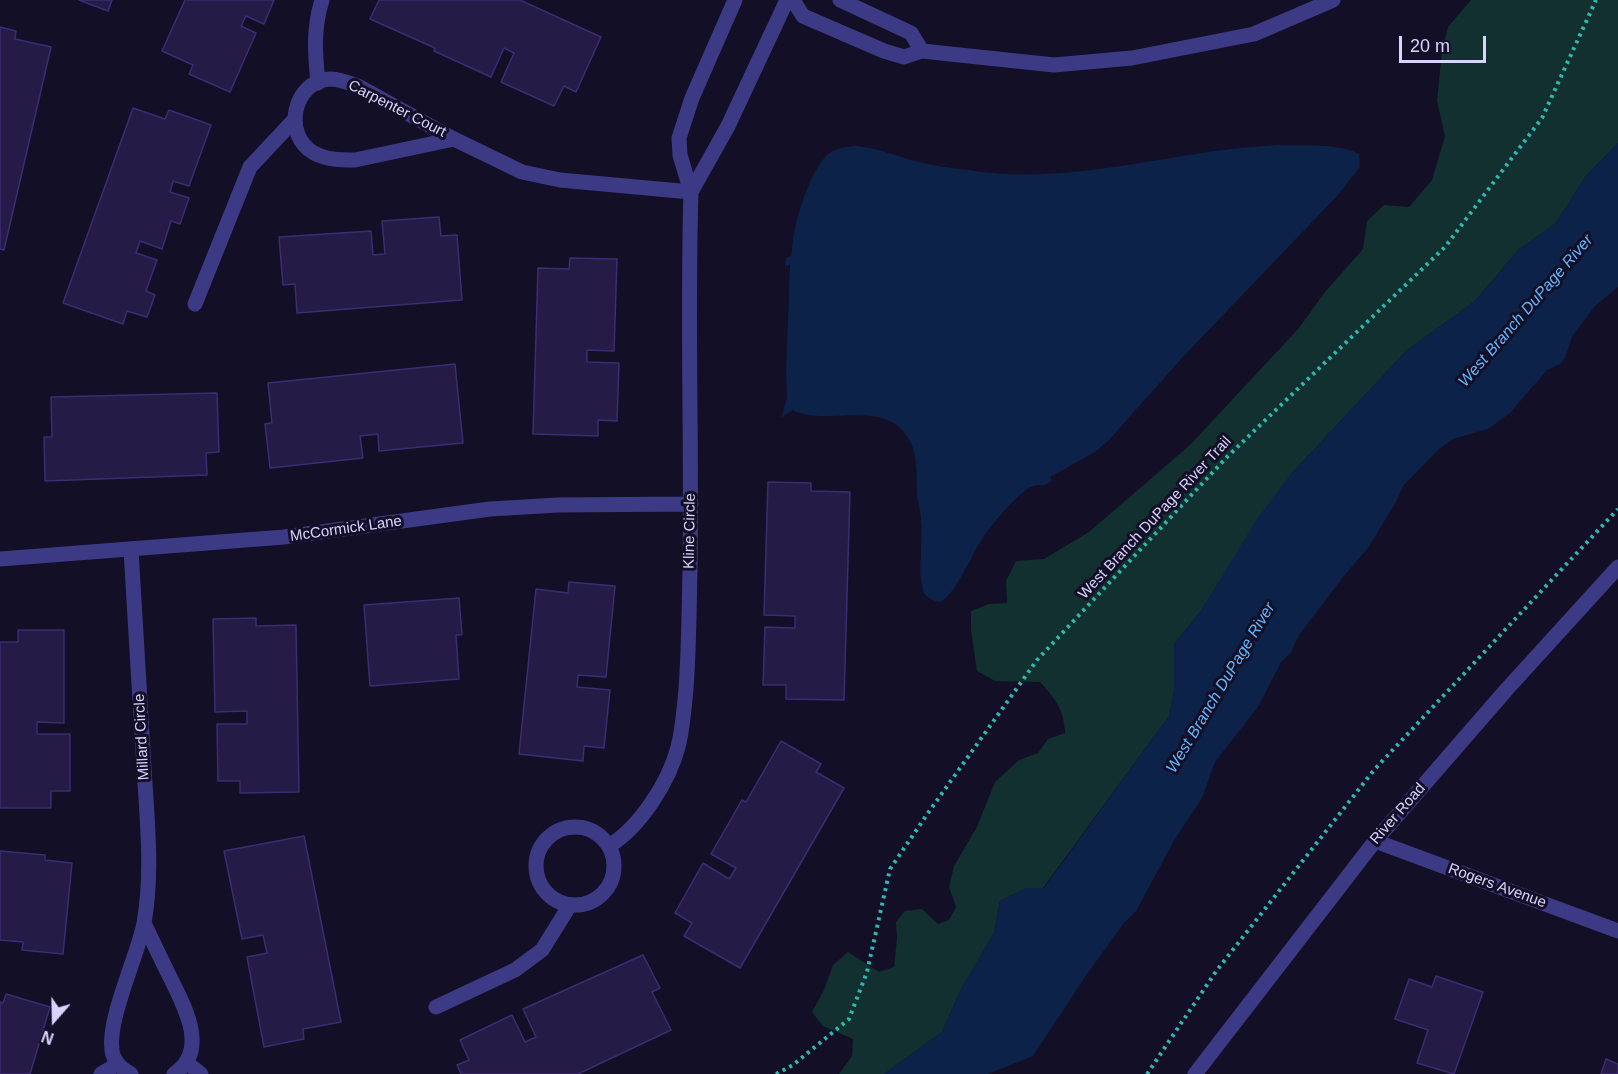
<!DOCTYPE html>
<style>
body{margin:0}
#map{position:relative;width:1618px;height:1074px;overflow:hidden;background:#130f26;font-family:Helvetica,sans-serif}
canvas{display:block}
.north{position:absolute;left:24px;top:990px;width:60px;height:60px;-webkit-text-stroke:4px #130f26;paint-order:stroke;rotate:200deg;font-size:16px;font-weight:700;line-height:24px;text-align:center;color:#d9d4ff}
.north::after{content:'';display:block;margin:auto;width:21px;height:27px;background:#d9d4ff;clip-path:polygon(50% 0,100% 100%,50% 72%,0 100%)}
.scale{position:absolute;left:1399px;top:36px;width:87px;height:27px;box-sizing:border-box;border:3px solid #d9d4ff;border-top:0;padding-left:8px;font-size:18px;line-height:21px;white-space:nowrap;color:#d9d4ff;-webkit-text-stroke:4px #130f26;paint-order:stroke}
</style>
<div id="map">
<canvas width="1618" height="1074"></canvas>
<div class="north">N</div>
<div class="scale">20 m</div>
</div>
<script>
const c = document.querySelector('canvas').getContext('2d');
c.lineJoin = 'round';
function paint(path, color) { c.fillStyle = color; c.fill(path, 'evenodd'); }
function stroke(path, color, width, dash) { c.strokeStyle = color; c.lineWidth = width; c.lineCap = dash ? 'butt' : 'round'; c.setLineDash(dash || []); c.stroke(path); }
function write(font, color, halo, rows, align = 'center') {
  c.font = font + ' Helvetica,sans-serif'; c.lineWidth = 6; c.setLineDash([]); c.textBaseline = 'middle'; c.strokeStyle = halo; c.fillStyle = color; for (const [text, x, y, turn = 0] of rows) {
    c.save(); c.translate(x, y); c.rotate((+turn || 0) * Math.PI / 180); c.textAlign = isNaN(turn) ? turn : align; if (halo) c.strokeText(text, 0, 0); c.fillText(text, 0, 0); c.restore();
  }
}
paint(new Path2D(`
 M1471,0H1618V143L1586,176L1555,224L1519,249L1475,301L1406,351L1291,474L1200,612L1174,644V691L1169,716L1043,888H1027L1000,901L994,933L961,989L942,1032L884,1074H839L852,1056L853,1039L823,1026L812,1012L824,990L833,965L848,952L879,972L894,967L897,938L896,922L905,911L922,909L938,924L949,920L956,907L949,887L954,866L977,827L995,782L1019,760L1038,753L1048,739L1065,733C1064,709 1055,699 1040,682L995,681L977,671L971,630V611L989,604L1007,603L1006,581L1016,561L1044,559L1089,532L1190,445L1299,328L1325,292L1363,249L1367,221L1384,205L1409,207L1432,180L1445,136L1437,101L1442,51L1448,27Z`), '#12302f');
paint(new Path2D(`
 M1618,143V287L1595,306L1572,337L1565,358L1560,364L1547,370L1510,413L1488,429L1453,439L1439,449L1403,486L1396,502L1368,548L1343,577L1299,635L1291,652L1281,662L1258,707L1215,762L1202,798L1175,839L1136,911L1124,923L1087,974L1033,1056L988,1074H884L942,1032L961,989L994,933L1000,901L1027,888H1044L1169,716L1174,691V644L1200,612L1259,516L1291,474L1406,351L1475,301L1519,249L1555,224L1586,176Z
 M1279,145C1302,146 1339,143 1359,154L1360,167L1337,196L1181,359L1109,440L1095,452L1050,477L1052,481L1043,486C1034,483 1029,488 1022,493C1008,505 995,521 984,536C973,551 956,595 940,602C932,600 925,598 923,590C919,577 921,561 921,548C921,539 922,529 921,520C921,511 917,502 917,493C916,477 918,458 911,443C888,395 827,428 792,410L781,418L787,398L786,375L790,265L785,266L786,258L791,256C793,248 792,241 794,234C798,212 812,165 831,152C838,148 849,146 857,146C879,148 906,160 928,164C945,168 964,169 982,172C1082,184 1180,149 1279,145Z`), '#0c2248');
const building = new Path2D(`
 M79,0H112L108,11Z
 M185,0H274L264,24L246,16L241,26L256,33L230,92L189,74L193,65L162,51Z
 M379,0H520L601,37L576,92L564,86L554,106L501,82L514,53L504,48L491,77L434,51L435,48L370,19Z
 M0,27L16,31L15,39L51,47L4,250L0,249Z
 M133,108L165,119L169,110L211,125L189,186L173,181L170,192L189,198L180,224L171,221L162,249L140,241L136,253L157,260L146,291L155,295L147,317L127,311L123,324L63,303Z
 M439,217L441,236L457,235L462,300L297,313L295,284L283,285L279,237L371,231L373,255L385,254L382,221Z
 M570,258L617,259L614,351L587,350V362L619,363L617,421L598,420V436L533,434L538,268L569,269Z
 M455,364L463,443L379,451L378,434L360,436L363,458L270,468L265,424L272,423L268,383Z
 M217,393L219,452L206,453L207,475L45,481L44,437H52L51,397Z
 M768,482L811,483V491L850,492L844,700L786,699V685H763L765,627L795,628V616L764,615Z
 M569,582L615,586L606,677L578,675L577,687L610,690L604,748L584,746L583,761L519,754L536,589L568,593Z
 M459,598L462,635H456L459,679L370,686L364,605Z
 M256,618V626L296,625L299,792L240,793V781H218L217,724H247V711L215,712L213,619Z
 M18,630H64V723L37,722V734H70V791H51V808H0V642H18Z
 M781,741L821,764L816,772L844,788L740,968L684,936L692,923L675,913L703,863L729,879L736,868L711,854L742,800L746,802Z
 M304,836L341,1022L303,1029L304,1039L264,1047L247,957L267,953L263,935L242,939L224,851Z
 M0,851L45,855V860L72,863L63,954L22,950L23,942L0,940Z
 M643,955L660,988L652,992L671,1030L578,1074H461L457,1065L469,1060L460,1040L512,1015L525,1042L536,1037L523,1009Z
 M1436,976L1483,992L1454,1074L1417,1063L1428,1030L1395,1019L1409,979L1432,987Z
 M6,994L50,1007L30,1074H0V1002L3,1003Z
 M1606,1059L1618,1064V1074H1601Z`);
paint(building, '#241b47');
stroke(building, '#3b2d73', 1.5);
stroke(new Path2D(`
 M776,1074L793,1065L849,1019L867,972L890,869L928,813L1037,660L1227,457L1445,247L1542,118L1596,0
 M1147,1074L1217,970L1374,770L1618,509`), '#2fb8b0', 4, [3, 4.5]);
stroke(new Path2D(`
 M793,0L803,16L884,51L904,57L922,51L911,33L840,0
 M922,51L1054,65L1132,58L1254,34L1333,0
 M318,83C315,53 313,29 322,0
 M195,304L250,167L295,119
 M436,1007L515,970L542,950L570,905
 M186,1062L201,1074
 M101,1074L118,1064`), '#3d3a85', 15);
stroke(new Path2D(`
 M454,139L355,160C341,160 327,160 314,153C282,135 293,81 330,79C340,79 349,83 358,86L454,139L522,172L560,180L691,192
 M691,192L728,126L787,0
 M0,559L284,537L490,509L558,505L691,504
 M536 866a39 39 0 1 1 78 0a39 39 0 1 1-78 0Z
 M1375,841L1618,931
 M609,846C640,827 669,782 678,747C683,728 684,708 686,689C689,649 689,610 690,570C692,444 687,318 691,192L680,155L679,138L692,98L735,0
 M144,923C152,940 160,957 168,973C182,1002 211,1050 174,1074
 M131,1074C122,1069 116,1064 113,1055C104,1025 138,956 144,923C153,873 147,819 144,768C140,696 136,623 131,550
 M1195,1074L1375,841L1507,689L1618,567`), '#3d3a85', 15);
write('15px', '#d9d4ff', '#130f26', [
 ["Carpenter Court",397,109,27],
 ["West Branch DuPage River Trail",1155,518,-47],
 ["McCormick Lane",346,529,-8],
 ["Kline Circle",690,531,-89],
 ["Millard Circle",142,737,-93],
 ["River Road",1398,814,-49],
 ["Rogers Avenue",1497,886,20]
]);
write('italic 16px', '#62b6ff', '#130f26', [
 ["West Branch DuPage River",1526,311,-49],
 ["West Branch DuPage River",1221,688,-59]
]);
</script>
